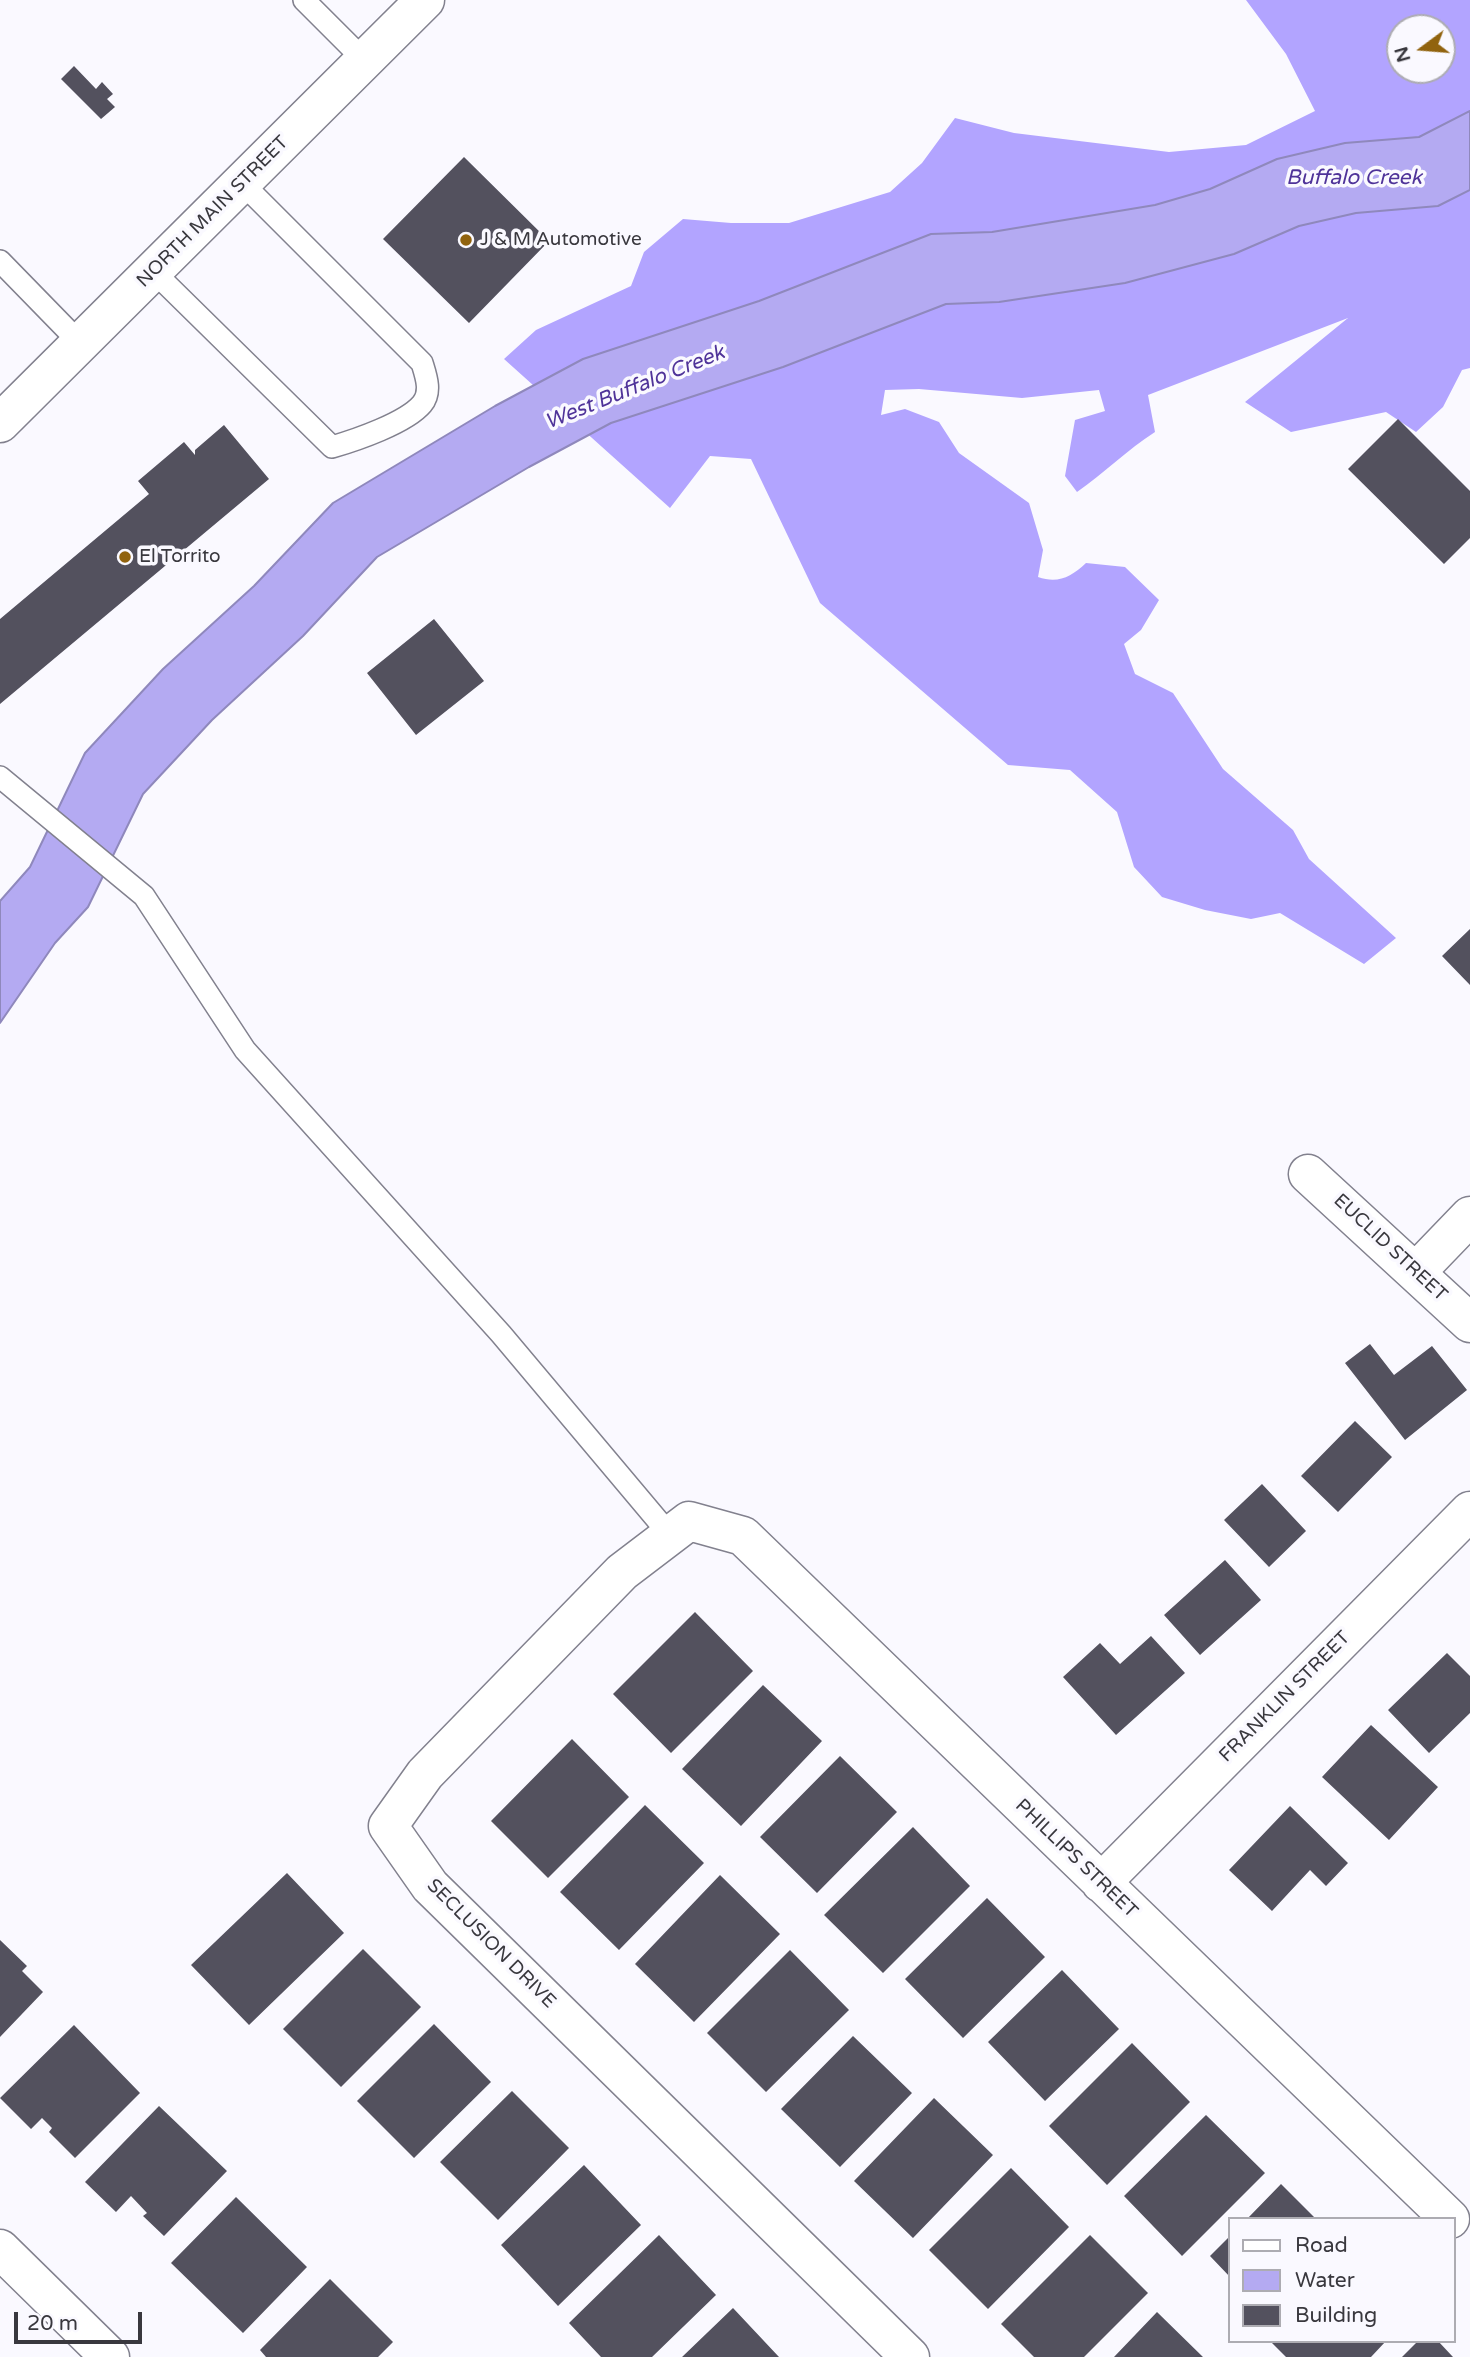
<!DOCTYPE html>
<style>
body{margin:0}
#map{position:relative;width:1470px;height:2357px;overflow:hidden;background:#faf9ff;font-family:"Varela Round",sans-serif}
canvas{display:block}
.legend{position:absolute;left:1228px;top:2217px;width:228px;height:126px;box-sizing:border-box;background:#faf9ff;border:2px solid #adacb2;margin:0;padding:9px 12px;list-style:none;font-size:21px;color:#39383e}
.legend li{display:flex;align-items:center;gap:14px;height:35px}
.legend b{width:35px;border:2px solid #adacb2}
.north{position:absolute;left:1386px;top:14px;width:70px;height:70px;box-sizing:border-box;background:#faf9ff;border:2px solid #adacb2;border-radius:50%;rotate:254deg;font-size:19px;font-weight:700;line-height:28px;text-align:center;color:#39383e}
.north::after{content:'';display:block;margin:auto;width:24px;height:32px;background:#91630e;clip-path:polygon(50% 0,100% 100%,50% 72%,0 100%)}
.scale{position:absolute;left:14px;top:2312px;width:128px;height:32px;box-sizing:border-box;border:4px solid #39383e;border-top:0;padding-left:9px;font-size:21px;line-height:24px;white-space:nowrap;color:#39383e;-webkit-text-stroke:5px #faf9ff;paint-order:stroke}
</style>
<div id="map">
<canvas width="1470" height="2357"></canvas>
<ul class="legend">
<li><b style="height:9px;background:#fff"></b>Road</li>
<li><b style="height:19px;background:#b4aaf2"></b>Water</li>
<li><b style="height:19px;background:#53515e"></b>Building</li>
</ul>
<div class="north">N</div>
<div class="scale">20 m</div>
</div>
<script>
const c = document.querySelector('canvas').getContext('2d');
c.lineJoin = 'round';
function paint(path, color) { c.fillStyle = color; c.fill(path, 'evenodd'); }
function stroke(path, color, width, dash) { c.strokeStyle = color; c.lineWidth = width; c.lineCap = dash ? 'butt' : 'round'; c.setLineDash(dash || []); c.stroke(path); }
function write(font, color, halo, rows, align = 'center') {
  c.font = font + ' "Varela Round",sans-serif'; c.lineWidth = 7; c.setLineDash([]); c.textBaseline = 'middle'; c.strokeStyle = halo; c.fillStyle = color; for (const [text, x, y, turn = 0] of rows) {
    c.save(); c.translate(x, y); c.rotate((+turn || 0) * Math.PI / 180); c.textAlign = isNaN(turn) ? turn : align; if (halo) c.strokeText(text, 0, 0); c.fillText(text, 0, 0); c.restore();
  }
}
paint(new Path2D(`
 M1246,0H1470V368L1462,370L1443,407L1416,432L1386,412L1291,432L1245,402L1348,318L1148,395L1155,432C1127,450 1104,473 1077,492L1065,476L1075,420L1105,411L1099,390L1022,398L919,389L885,390L881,415L905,409L939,422L959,453L1029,503L1043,550L1038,577C1058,584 1071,577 1086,563L1125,567L1159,600L1141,630L1124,644L1135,674L1173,693L1223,769L1293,830L1309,859L1396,938L1364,964L1280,913L1251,919L1205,910L1162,897L1134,867L1117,812L1070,770L1008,765L820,603L751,459L710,456L670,508L504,359L536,330L631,286L644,252L683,219L731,223H789L890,192L922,163L955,118L1014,133L1169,152L1246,145L1315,111L1286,54ZM1400,28H1442V70H1400Z`), '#b2a4ff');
const water = new Path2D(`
 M1470,111V190L1438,206L1356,213L1299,226L1234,254L1125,283L999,302L946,304L783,367L611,423L529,467L377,557L303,636L212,720L143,794L88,907L55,943L0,1023V901L30,867L85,753L163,669L254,586L333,503L495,406L583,359L759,301L931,234L992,232L1155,205L1210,189L1277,159L1345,143L1419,137Z`);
paint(water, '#b4aaf2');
stroke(water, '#8f88bc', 2);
paint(new Path2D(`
 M74,66L96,89L102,82L113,94L107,99L115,107L101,119L61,79Z
 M464,157L549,241L469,323L383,239Z
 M1398,419L1470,491V538L1444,564L1348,469Z
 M224,425L269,479L0,704V619L149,494L138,481L184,442L195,455V450Z
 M434,619L484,681L416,735L367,673Z
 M1470,929V985L1442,956Z
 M1370,1344L1394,1375L1432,1346L1467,1390L1405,1440L1345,1363Z
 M1355,1421L1392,1457L1338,1512L1301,1476Z
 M1262,1484L1306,1531L1269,1567L1224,1520Z
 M1225,1560L1261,1600L1200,1655L1164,1615Z
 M695,1612L753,1671L671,1753L613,1694Z
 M1151,1636L1185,1673L1116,1735L1063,1677L1100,1643L1120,1664Z
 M1447,1653L1470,1676V1713L1429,1753L1388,1710Z
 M763,1685L822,1741L741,1826L682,1769Z
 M1371,1725L1438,1787L1389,1840L1322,1777Z
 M572,1739L629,1797L548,1878L491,1821Z
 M840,1756L897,1812L817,1893L760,1837Z
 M645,1805L704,1863L619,1950L560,1892Z
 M1290,1806L1348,1863L1326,1886L1310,1870L1272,1911L1229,1870Z
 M913,1827L970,1886L883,1973L824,1915Z
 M287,1873L344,1933L249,2025L191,1965Z
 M720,1875L780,1934L694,2022L635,1964Z
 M987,1898L1045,1957L963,2038L905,1979Z
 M0,1940L27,1966L22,1971L43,1992L0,2037Z
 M363,1949L421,2007L341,2087L283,2029Z
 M790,1950L849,2010L766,2092L707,2033Z
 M1062,1970L1119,2029L1045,2101L988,2042Z
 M434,2024L491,2082L414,2158L357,2101Z
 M74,2025L140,2093L75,2158L49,2132L52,2128L42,2118L31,2129L0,2098Z
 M853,2036L912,2093L840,2167L781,2109Z
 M1132,2043L1190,2102L1107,2185L1049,2126Z
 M512,2091L569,2148L498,2220L440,2162Z
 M934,2098L993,2155L913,2238L854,2181Z
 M159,2106L227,2171L164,2236L143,2216L147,2213L131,2196L116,2212L85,2182Z
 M1206,2115L1265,2173L1182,2256L1124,2196Z
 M584,2165L641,2225L558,2306L501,2245Z
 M1011,2168L1069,2227L988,2309L929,2250Z
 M1281,2184L1316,2219H1247Z
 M236,2197L307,2267L243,2333L171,2263Z
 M659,2235L716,2295L652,2357H601L569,2323Z
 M1090,2235L1148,2293L1084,2357H1034L1001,2324Z
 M1230,2236V2277L1210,2256Z
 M330,2279L393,2342L378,2357H266L260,2350Z
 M733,2308L779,2357H682Z
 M1157,2312L1203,2357H1114Z
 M1270,2341H1386L1371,2357H1286Z
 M1418,2341H1438L1453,2357H1402Z`), '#53515e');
const lane = new Path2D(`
 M304,0L364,60
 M0,261L80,343
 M153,271L332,447C356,440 406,423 422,404C432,392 426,376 422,363L242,183
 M0,777L144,896L245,1050L501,1334L670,1535`);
const street = new Path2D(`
 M1308,1174L1470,1323
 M1417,1271L1470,1216
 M1101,1883L1470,1511
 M0,2249L110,2357
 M910,2357L430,1886L388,1826L425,1774L622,1572L689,1521L743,1536L1450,2219`);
const primary = new Path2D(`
 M0,423L425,0`);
stroke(lane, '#82818e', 24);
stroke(street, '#82818e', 41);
stroke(primary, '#82818e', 41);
stroke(lane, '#fff', 21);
stroke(street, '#fff', 38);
stroke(primary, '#fff', 38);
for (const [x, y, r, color] of [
 [466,240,7,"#91630e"],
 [125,557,7,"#91630e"]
]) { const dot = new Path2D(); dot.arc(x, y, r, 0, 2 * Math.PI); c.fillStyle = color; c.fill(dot); stroke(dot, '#faf9ff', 2.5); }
write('19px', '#39383e', '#faf9ff', [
 ["NORTH MAIN STREET",213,212,-45],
 ["EUCLID STREET",1390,1248,43],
 ["FRANKLIN STREET",1285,1697,-45],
 ["PHILLIPS STREET",1076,1859,44],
 ["SECLUSION DRIVE",491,1944,45]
]);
write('19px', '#39383e', '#faf9ff', [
 ["J & M Automotive",480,240],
 ["El Torrito",139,557]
], 'left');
write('italic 21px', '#4f3399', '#faf9ff', [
 ["Buffalo Creek",1354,178],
 ["West Buffalo Creek",635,388,-22]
]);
</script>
